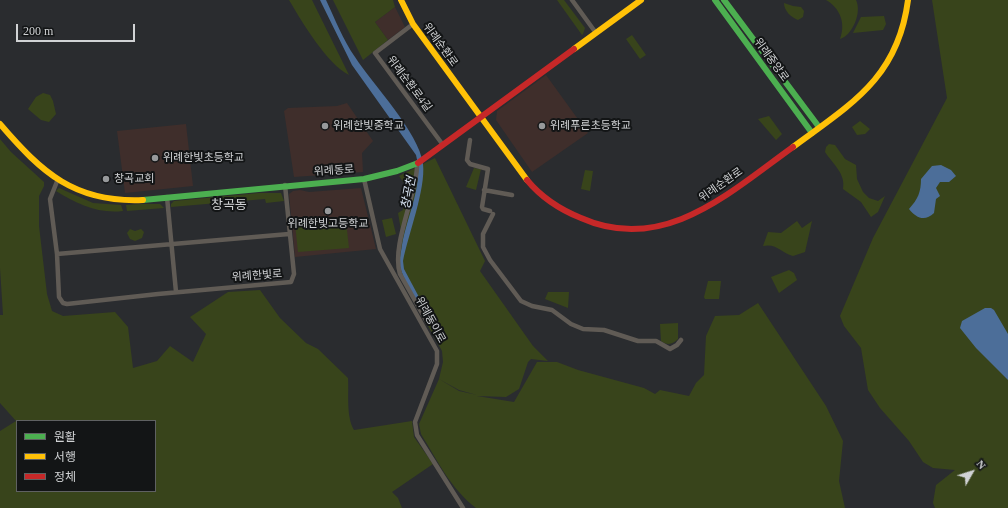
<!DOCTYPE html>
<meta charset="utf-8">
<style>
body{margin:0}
#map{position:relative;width:1008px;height:508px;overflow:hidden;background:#2a2c2f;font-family:"Times New Roman","Noto Sans KR",serif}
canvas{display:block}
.legend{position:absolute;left:16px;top:420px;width:140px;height:72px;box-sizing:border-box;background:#131516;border:1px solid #5f6162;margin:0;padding:5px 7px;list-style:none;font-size:12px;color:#d1d3d5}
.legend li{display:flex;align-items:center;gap:8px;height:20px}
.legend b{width:20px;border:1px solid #5f6162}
.north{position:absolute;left:952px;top:452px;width:40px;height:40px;-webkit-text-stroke:3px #131516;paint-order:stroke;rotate:51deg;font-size:11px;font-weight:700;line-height:16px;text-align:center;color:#d1d3d5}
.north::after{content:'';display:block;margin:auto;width:14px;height:18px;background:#d1d3d5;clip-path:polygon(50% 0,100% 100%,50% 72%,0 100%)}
.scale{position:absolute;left:16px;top:24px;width:119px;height:18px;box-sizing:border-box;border:2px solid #d1d3d5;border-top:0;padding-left:5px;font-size:12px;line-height:14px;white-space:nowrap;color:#d1d3d5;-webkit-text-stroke:3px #131516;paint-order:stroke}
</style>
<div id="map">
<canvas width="1008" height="508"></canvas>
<ul class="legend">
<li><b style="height:5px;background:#4caf50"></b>원활</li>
<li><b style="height:5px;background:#ffc107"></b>서행</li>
<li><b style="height:5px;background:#c62828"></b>정체</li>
</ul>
<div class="north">N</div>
<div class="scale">200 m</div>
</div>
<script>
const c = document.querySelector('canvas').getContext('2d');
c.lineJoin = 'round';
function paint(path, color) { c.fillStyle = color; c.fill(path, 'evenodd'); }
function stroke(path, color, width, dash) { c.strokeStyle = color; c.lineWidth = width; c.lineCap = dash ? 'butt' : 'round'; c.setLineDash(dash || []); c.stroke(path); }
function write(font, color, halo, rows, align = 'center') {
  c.font = font + ' "Times New Roman","Noto Sans KR",serif'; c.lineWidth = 4; c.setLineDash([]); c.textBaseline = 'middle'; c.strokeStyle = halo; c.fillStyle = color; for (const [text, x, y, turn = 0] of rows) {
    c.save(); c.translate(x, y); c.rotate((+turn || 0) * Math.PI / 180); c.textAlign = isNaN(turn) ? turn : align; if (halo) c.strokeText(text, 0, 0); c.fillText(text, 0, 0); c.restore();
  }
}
paint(new Path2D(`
 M395,7L405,27L388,40L375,22Z
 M546,75L588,133L532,172L496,120L497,111Z
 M347,103L373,141L362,153L363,172L294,177L284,111L288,108L337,106Z
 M186,124L193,186L125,193L117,131Z
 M361,188L376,249L295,257L289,194L293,191L300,190L309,192Z`), '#3f2e2b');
paint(new Path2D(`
 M289,0H312L349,75C327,64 302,22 289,0Z
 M333,0H393L395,7L375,22L388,40L363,60Z
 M557,0H564L585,28L583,34L582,35Z
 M826,0H856C862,12 853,35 840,39C846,23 840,8 826,0Z
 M932,0H1008V508H935L933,503L936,485L955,470L933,468L923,462L909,441L880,408L868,390L861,348L844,326L840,316L873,238L947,98Z
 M784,3L793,6L801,7L804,11L803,17L798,20C791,17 784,11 784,3Z
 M884,16L886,24L883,30L853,33L861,17Z
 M632,35L646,55L640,59L626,39Z
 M43,93L50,95L53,101L56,114L49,122L41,120L28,109L36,97Z
 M769,116L782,134L776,140L758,119Z
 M860,121L870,129L865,134L857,135L852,127Z
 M0,139L11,152L44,182V186L39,196V226L47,294L52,311L63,316L115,312L128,327L133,368L157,361L170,346L193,362L206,334L190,317L228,292L260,290L280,318L306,343L318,349L348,378C349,395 346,416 354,430L412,421L414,437L433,464L392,492L398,498L402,508H0V431L16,421L0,403V315H3L0,268ZM17,421H155V491H17Z
 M829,144L835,145L845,159L856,165L857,179L863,192L869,198L878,201L885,196L878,212L871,217L861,202L843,189C846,174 833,164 825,152L826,147Z
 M435,158L485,261L480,271L533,346L548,361L531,359L528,362L519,389L506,397L477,396L514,402L537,362H557L578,370L644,388L655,394L660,390L689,396L696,383L704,375L706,336L715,316L739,315L758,303L826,406L843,441L839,481L845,508H476C451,489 437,460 421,434L419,424L439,379L459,391L477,395L459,390L439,379L443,362L442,351L398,272L402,236L398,213L403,210L404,183L399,176Z
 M474,168L481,169L476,190L466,187Z
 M585,170L593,171L590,191L581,189Z
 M59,188L93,203L121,205L123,211C98,214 77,204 56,191Z
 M259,193H281L284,201L266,203L265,199L171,207V204L174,201Z
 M141,204H160L164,208L127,211L126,205Z
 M392,218L396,234L386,237L382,220Z
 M346,221L349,248L298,252L295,224Z
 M797,221L802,228L812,221L805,252L793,256C781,253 777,243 763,246L768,232L781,233Z
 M130,229L135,231L141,229L144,232L142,238L135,241L130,239L127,233Z
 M789,270L794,273L797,280L779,293L771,277Z
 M708,281H721L719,299H705L704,297Z
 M548,292H569L568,308L545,299Z
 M678,323V339C673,344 668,346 661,341L660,324Z`), '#38441b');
paint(new Path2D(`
 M320,0H326C335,19 343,40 355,57C373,85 419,132 423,164C426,189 408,235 403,261L404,269L428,314L425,316C418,301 406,285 401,270C398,262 401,253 402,245C407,216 424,184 416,155L352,65Z
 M941,165L951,170L956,176L949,182H940L936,188L940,196L936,199L934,213C925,222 916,218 909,209C918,199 921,192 921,179L932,166Z
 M985,308H991L994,310L1008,334V380L976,348L960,328L962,321Z`), '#4c6e99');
stroke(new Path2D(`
 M572,0L596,33
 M413,24L375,53L443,145
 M470,140L467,160L470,164L488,169L482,207L483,209L490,211
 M417,167C416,196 391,246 400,274L427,322
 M58,179L50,199L57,254L59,297L63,303L67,304L158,294L291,282L294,274L285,185
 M364,179L380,249L437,351V364L415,422L417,435L463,508
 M484,190L512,195
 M167,197L176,292
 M493,214L483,234V247L490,260L521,301L532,306L552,310L571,324L583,329L604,330L638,341H656L670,349L677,345L681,340
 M57,254L289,234`), '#605b55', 4.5);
stroke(new Path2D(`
 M715,0L812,133
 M724,0L819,127
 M143,200L364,179L397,171L418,163`), '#4caf50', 6);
stroke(new Path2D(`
 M401,0L413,24L527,180
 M574,49L641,0
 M0,124C42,173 75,203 143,200
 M793,147C851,104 898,78 908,0`), '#ffc107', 6);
stroke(new Path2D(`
 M418,163L574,49
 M527,180C541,197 561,210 581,218C664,255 730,192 793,147`), '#c62828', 6);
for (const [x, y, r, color] of [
 [325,126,4,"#97999b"],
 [542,126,4,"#97999b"],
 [155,158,4,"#97999b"],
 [106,179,4,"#97999b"],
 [328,211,4,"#97999b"]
]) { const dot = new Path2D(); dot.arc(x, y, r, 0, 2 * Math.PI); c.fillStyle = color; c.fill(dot); stroke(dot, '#131516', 1.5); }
write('11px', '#d1d3d5', '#131516', [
 ["위례순환로",440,45,54],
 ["위례중앙로",771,60,54],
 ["위례순환로4길",409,84,53],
 ["위례동로",334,171,-4],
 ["위례순환로",721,185,-35],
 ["위례한빛로",257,276,-4],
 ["위례동이로",430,320,61]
]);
write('11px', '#d1d3d5', '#131516', [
 ["위례한빛중학교",333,126],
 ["위례푸른초등학교",550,126],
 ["위례한빛초등학교",163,158],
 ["창곡교회",114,179],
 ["위례한빛고등학교",328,224,"center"]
], 'left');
write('italic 12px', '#d8e3f2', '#131516', [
 ["창곡천",409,193,-79]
]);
write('13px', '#d1d3d5', '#131516', [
 ["창곡동",229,206]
]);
</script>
